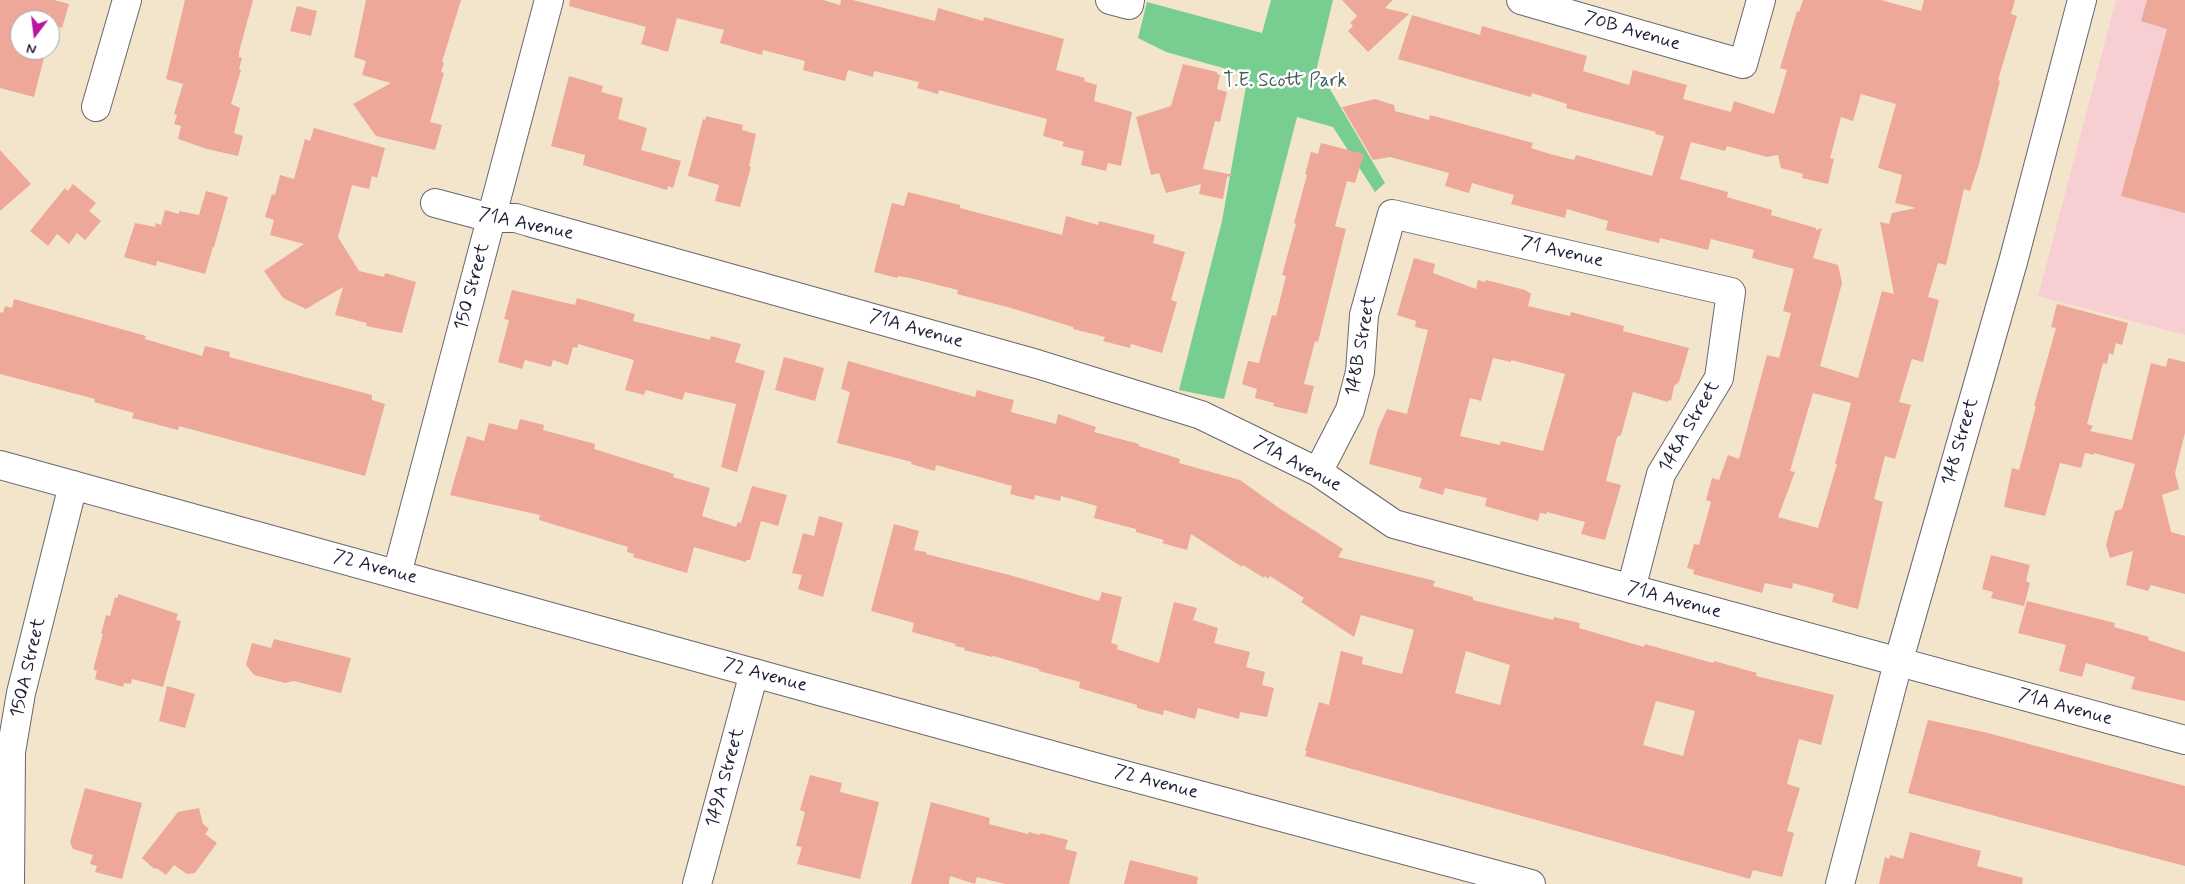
<!DOCTYPE html>
<style>
body{margin:0}
#map{position:relative;width:2185px;height:884px;overflow:hidden;background:#f3e5cc;font-family:Mynerve,sans-serif}
canvas{display:block}
.north{position:absolute;left:10px;top:10px;width:50px;height:50px;box-sizing:border-box;background:#fff;border:1px solid #a7a7b1;border-radius:50%;rotate:195deg;font-size:14px;font-weight:700;line-height:20px;text-align:center;color:#22223b}
.north::after{content:'';display:block;margin:auto;width:18px;height:22px;background:#b5179e;clip-path:polygon(50% 0,100% 100%,50% 72%,0 100%)}
</style>
<div id="map">
<canvas width="2185" height="884"></canvas>
<div class="north">N</div>
</div>
<script>
const c = document.querySelector('canvas').getContext('2d');
c.lineJoin = 'round';
function paint(path, color) { c.fillStyle = color; c.fill(path, 'evenodd'); }
function stroke(path, color, width, dash) { c.strokeStyle = color; c.lineWidth = width; c.lineCap = dash ? 'butt' : 'round'; c.setLineDash(dash || []); c.stroke(path); }
function write(font, color, halo, rows, align = 'center') {
  c.font = font + ' Mynerve,sans-serif'; c.lineWidth = 5; c.setLineDash([]); c.textBaseline = 'middle'; c.strokeStyle = halo; c.fillStyle = color; for (const [text, x, y, turn = 0] of rows) {
    c.save(); c.translate(x, y); c.rotate((+turn || 0) * Math.PI / 180); c.textAlign = isNaN(turn) ? turn : align; if (halo) c.strokeText(text, 0, 0); c.fillText(text, 0, 0); c.restore();
  }
}
paint(new Path2D(`
 M2116,0H2185V335L2038,296Z`), '#f7cfd2');
paint(new Path2D(`
 M1271,0H1333L1317,67L1385,183L1375,192L1333,127L1297,117L1224,399L1179,390L1222,221L1248,75L1166,52L1138,38L1147,2L1262,33Z`), '#78cd90');
paint(new Path2D(`
 M0,0H54L69,4L62,28L55,26L50,37V20H20V50H46L34,97L0,88Z
 M185,0H253L239,52V57L242,58L239,69L241,70L231,104L240,108L234,133L243,136L238,156L207,149L178,139L181,126L174,124L177,115L174,114L183,84L166,79Z
 M366,0H461L442,62L444,63L441,72L444,73L430,122L442,125L435,150L376,136L353,104L391,83L362,75L366,61L354,57Z
 M570,0H823L840,5L841,0H853L935,21L938,8L983,21L984,17L1064,39L1056,70L1085,78L1084,81L1097,85L1094,101L1132,112L1121,166L1108,163L1106,171L1081,165L1084,151L1062,146L1064,142L1043,136L1047,119L939,90L938,94L917,88L919,82L874,71L873,77L848,70L845,81L803,70L805,61L763,50L762,55L720,43L724,30L677,18L668,52L641,44L646,27L569,6Z
 M1342,0H1393L1385,8L1409,14L1368,52L1348,31L1353,26L1350,23L1357,16Z
 M1803,0H1881L1921,11L1924,0H2015L2011,14L2017,16L1998,80L2000,81L1979,164L1970,191L1964,189L1946,265L1938,263L1928,297L1939,300L1923,362L1912,359L1899,402L1911,405L1895,459L1885,456L1874,499L1883,502L1858,609L1832,602L1834,594L1793,583L1792,589L1765,583L1762,593L1693,574L1694,570L1687,568L1694,544L1699,545L1711,502L1706,500L1712,478L1719,480L1728,455L1739,459L1767,355L1779,358L1791,313L1783,311L1794,269L1752,258L1754,250L1711,239L1708,250L1660,238L1659,243L1606,230L1608,221L1567,209L1565,218L1511,204L1514,195L1472,183L1469,193L1445,186L1449,173L1390,157L1373,160L1342,107L1375,99L1394,105L1395,111L1429,120L1430,115L1533,143L1531,148L1550,154L1574,160L1576,155L1652,176L1664,136L1655,134L1656,132L1566,108L1567,104L1532,93L1531,97L1398,59L1412,15L1480,35L1482,26L1587,56L1583,71L1629,85L1633,70L1687,85L1683,99L1731,112L1734,101L1774,114L1787,70L1780,68L1797,11L1799,12ZM1861,94L1896,104L1878,168L1902,175L1895,203L1916,208L1892,213L1889,224L1880,222L1894,294L1882,291L1858,378L1820,366L1842,283L1838,265L1813,258L1822,228L1816,230V228L1771,215L1772,210L1727,197L1728,192L1680,179L1691,142L1725,151L1727,146L1767,157L1778,155L1781,168L1803,174L1802,178L1828,184L1834,159L1830,158L1841,117L1853,121ZM1813,393L1851,403L1835,464H1837L1818,528L1778,517L1795,472L1790,471Z
 M2147,0H2185V213L2121,196L2167,29L2141,21Z
 M297,6L317,11L311,36L290,31Z
 M1183,64L1217,72V74L1220,75L1217,89L1227,92L1220,122L1215,121L1203,169L1234,175L1227,177L1223,199L1199,194L1201,184L1166,193L1159,173L1151,175L1136,117L1171,106Z
 M569,76L603,86L601,92L623,98L618,119L647,128L641,150L681,161L673,188L668,186L667,190L583,165L585,155L551,146Z
 M706,116L743,125L742,130L756,134L749,166L751,167L740,207L715,201L719,185L688,176L703,119L705,120Z
 M314,128L385,148L377,178L372,176L369,189L352,185L338,237L359,271L384,277L385,273L416,282L402,333L366,326L367,323L335,315L343,287L306,309L283,298L264,271L304,244L270,235L274,220L265,217L272,194L275,195L280,175L294,179L305,139L310,141Z
 M1321,143L1364,154L1355,183L1347,181L1335,226L1346,229L1318,342L1315,341L1304,384L1314,386L1307,414L1273,406L1274,403L1255,398L1257,389L1242,384L1248,361L1259,363L1272,315L1276,316L1286,276L1282,275L1296,224L1294,223L1307,175L1305,174L1311,152L1318,154Z
 M0,150L31,184L0,211Z
 M73,184L96,203L89,211L101,221L85,240L77,233L69,244L57,234L48,246L30,231L65,188L68,191Z
 M206,191L228,197L214,247H213L205,274L157,261L156,266L124,257L135,223L155,227L156,223L161,225L165,210L179,214V211L199,215Z
 M908,192L960,205V208L1062,235L1066,216L1098,225L1099,221L1155,235L1153,243L1185,252L1171,300L1177,302L1162,353L1131,344L1130,348L1103,341L1105,337L1073,329V327L1011,308L957,294L958,290L910,278L898,276L897,278L874,272L892,203L904,206Z
 M1414,258L1435,264L1433,273L1476,289L1478,280L1485,282L1486,280L1525,290L1531,294L1528,306L1570,316L1571,312L1624,326L1623,331L1689,348L1679,382L1674,386L1671,401L1668,400V402L1633,392L1621,435L1617,437L1606,481L1621,485L1605,540L1581,534L1585,522L1547,512V514L1540,513L1538,521L1485,506L1487,498L1445,488L1443,495L1419,488L1422,478L1369,464L1378,429L1387,409L1407,414L1428,330L1415,327L1416,321L1397,315ZM1493,358L1511,362V360L1565,374L1543,451L1501,441L1500,445L1460,436L1470,398L1481,401Z
 M512,290L575,305L577,298L635,314L633,321L710,340L711,336L741,344L735,362L765,371L737,472L721,467L736,404L685,392L682,400L646,390L644,395L625,390L634,360L578,344L577,348L573,347L568,365L553,360L551,367L525,360L522,369L498,362L509,320L504,319Z
 M14,299L146,336L145,339L202,356L205,346L230,352L229,357L372,395V400L385,404L365,476L179,426L178,430L132,418L134,413L94,402L95,399L0,374V312L3,313L5,306L12,308Z
 M2057,304L2128,323L2122,345L2116,343L2113,355L2109,353L2107,364L2103,363L2087,424L2093,426L2090,431L2132,440L2151,363L2166,367L2168,358L2185,362V433L2175,473L2179,489L2162,495L2171,532L2185,536V594L2151,585L2148,591L2126,585L2133,551L2110,558L2106,545L2115,511L2122,509L2135,464L2094,453V455L2085,453L2081,468L2060,463L2045,516L2004,507L2012,468L2019,470L2036,406H2034L2056,328L2051,327Z
 M784,357L824,368L815,401L775,390Z
 M848,361L975,397L977,390L1002,397L1014,400L1011,412L1056,424L1058,414L1096,427L1094,432L1139,444V446L1180,459L1179,463L1240,480L1279,508L1343,549L1338,557L1435,581L1433,586L1473,597V600L1553,620L1554,617L1580,623L1579,628L1644,647L1645,644L1713,663L1714,661L1757,673L1756,676L1834,695L1821,745L1799,739L1787,784L1800,788L1787,831L1794,833L1782,877L1753,870L1750,879L1305,756L1307,751H1305L1319,702L1329,705L1341,651L1363,657L1362,664L1402,674L1414,630L1361,615L1354,637L1301,602L1304,598L1270,576L1268,579L1265,576L1264,578L1243,565L1242,567L1191,534L1187,550L1162,543L1164,540L1136,532V529L1094,518L1097,506L1061,496L1060,501L1035,495L1034,500L1010,494L1012,486L936,465L935,471L911,464L912,462L837,443L850,392L841,389ZM1466,651L1510,665L1500,705L1455,693ZM1656,701L1695,711L1683,756L1643,745Z
 M520,419L544,425L543,430L595,444L594,449L674,474L673,477L710,488L702,516L736,527L738,522L741,523L752,486L787,495L778,526L761,521L750,560H746V562L694,547L687,573L633,557L634,554L627,552L628,547L539,520L540,515L450,495L467,436L484,441L489,423L517,430Z
 M819,516L843,523L823,597L798,589L802,575L792,573L803,533L814,536Z
 M894,524L919,531L914,550L926,552V554L1013,576L1099,601L1102,592L1122,597L1111,643L1118,645L1117,649L1159,663L1174,602L1197,608L1193,620L1218,628L1214,643L1250,652L1246,667L1265,672L1262,685L1274,688L1267,717L1240,712L1239,719L1198,708L1195,719L1164,710L1163,715L1137,708V705L1079,688L1080,682L1039,671V669L993,656L992,657L964,650L965,648L955,646L956,644L912,632L914,623L871,611Z
 M1991,555L2030,565L2026,581L2030,583L2024,606L1991,598L1993,592L1982,589Z
 M118,594L178,614L176,620L181,621L163,687L132,679L131,684L124,683L123,687L95,679L97,671L94,670V666L103,634H101L106,615L110,616L115,597L118,598Z
 M2027,601L2115,623L2114,627L2149,637L2148,640L2185,652V701L2131,689L2135,677L2086,663L2082,677L2059,671L2066,645L2018,633Z
 M274,639L351,658L341,693L294,681L285,683L254,675L246,665L252,643L271,648Z
 M167,686L195,694L185,728L159,721Z
 M1928,720L1984,732L2185,786V866L1908,793Z
 M810,775L842,783L840,792L879,802L860,879L797,864L802,847L796,846L805,812L800,810Z
 M85,788L142,803L122,879L95,872L97,866L90,864L93,855L73,849L70,842Z
 M931,802L990,818L989,824L1028,834L1029,832L1040,835L1041,833L1068,840L1065,849L1077,852L1069,884H1005L977,877L975,884L950,876L949,884H911Z
 M199,808L203,824L209,829L205,834L217,843L195,873L187,874L174,865L166,875L158,869L153,868L142,858L178,812Z
 M1910,832L1981,851L1977,866L2023,878L2022,884H1879L1885,857L1889,859L1890,855L1903,859Z
 M1130,860L1198,877L1197,884H1124Z`), '#eda899');
const minor = new Path2D(`
 M1110,0L1129,5L1130,0
 M1521,0L1743,64L1761,0
 M96,107L127,0
 M435,203L491,218H516L529,222L1037,364L1201,415L1318,472L1394,524L2185,740
 M1318,472L1350,410L1360,372L1364,315L1392,214L1731,292L1719,378L1661,474L1631,589
 M397,574L549,0
 M10,884L11,752L21,693L73,485
 M697,884L754,673
 M1840,884L1898,663L2013,262L2082,0`);
const major = new Path2D(`
 M0,465L1102,769L1531,884`);
stroke(minor, '#6b666e', 30);
stroke(major, '#6b666e', 30);
stroke(minor, '#fff', 28);
stroke(major, '#fff', 28);
write('19px', '#22223b', '#fff', [
 ["70B Avenue",1632,32,16],
 ["71A Avenue",526,225,12],
 ["71 Avenue",1562,253,13],
 ["150 Street",473,287,-75],
 ["71A Avenue",916,330,16],
 ["148B Street",1362,346,-80],
 ["148A Street",1690,427,-60],
 ["148 Street",1961,442,-74],
 ["71A Avenue",1297,465,28],
 ["72 Avenue",375,568,15],
 ["71A Avenue",1674,601,15],
 ["150A Street",29,668,-77],
 ["72 Avenue",765,676,15],
 ["71A Avenue",2065,708,15],
 ["149A Street",726,778,-75],
 ["72 Avenue",1156,783,15]
]);
write('19px', '#405e59', '#fff', [
 ["T.E. Scott Park",1285,82]
]);
</script>
